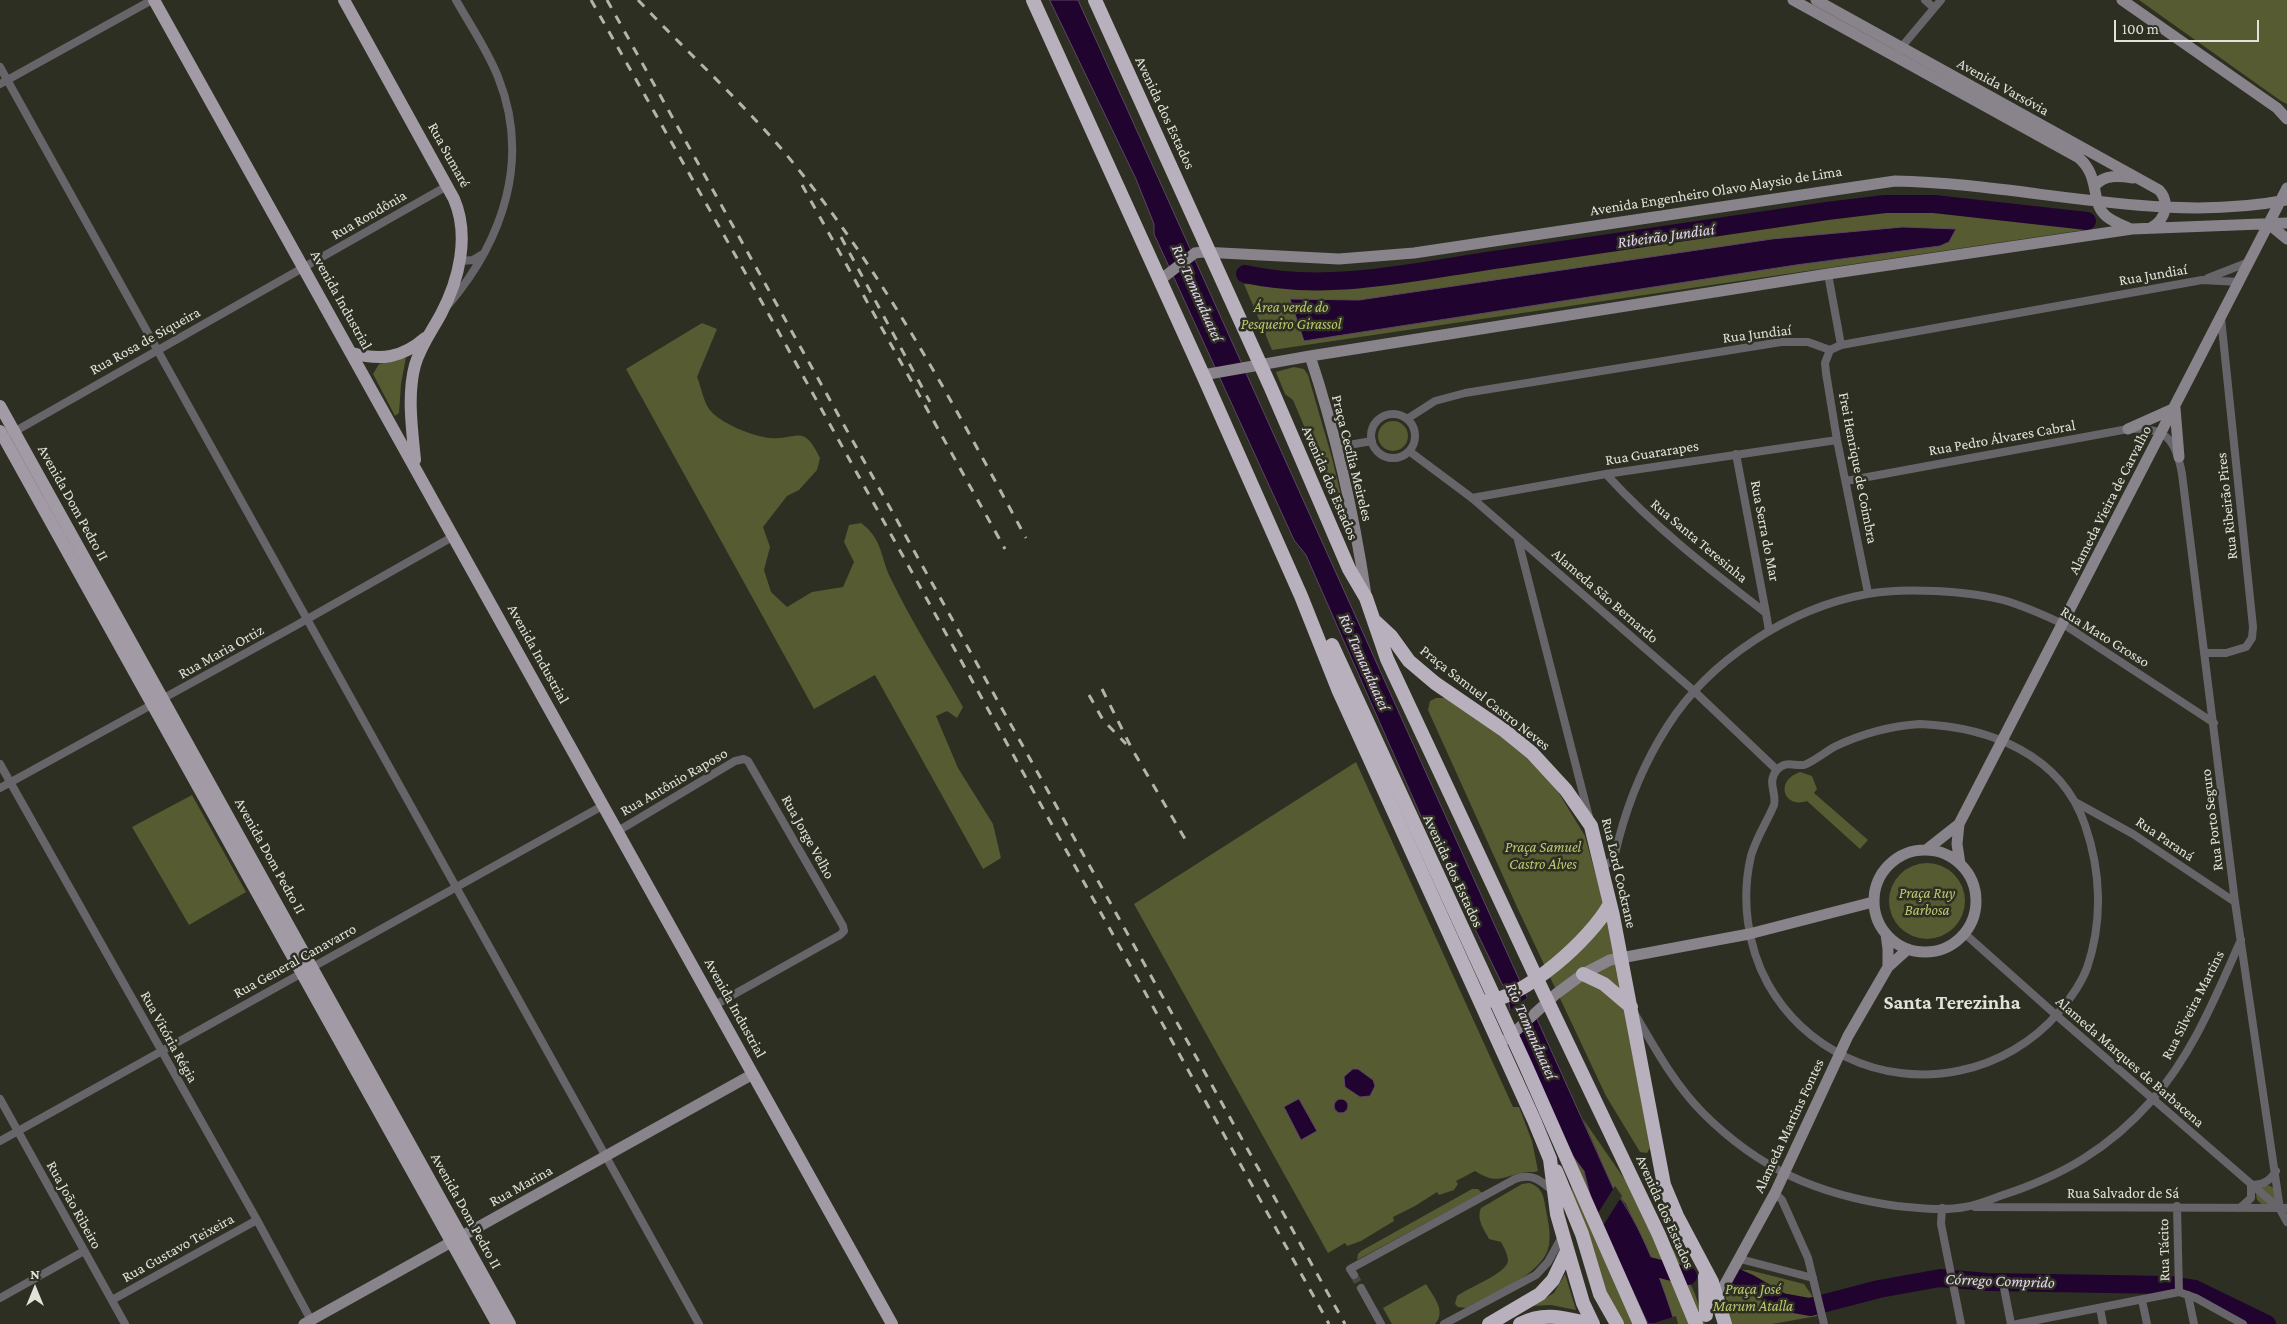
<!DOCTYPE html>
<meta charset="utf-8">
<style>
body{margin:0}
#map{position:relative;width:2287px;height:1324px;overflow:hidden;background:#2d2f22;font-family:"Crimson Pro",serif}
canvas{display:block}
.north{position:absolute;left:10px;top:1264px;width:50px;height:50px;-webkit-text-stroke:4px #2d2f22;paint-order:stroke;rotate:0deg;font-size:14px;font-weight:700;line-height:20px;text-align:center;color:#e1e2da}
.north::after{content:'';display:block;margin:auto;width:18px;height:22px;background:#e1e2da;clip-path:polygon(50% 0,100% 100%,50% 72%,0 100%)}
.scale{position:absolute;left:2114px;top:20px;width:145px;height:22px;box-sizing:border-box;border:2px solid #e1e2da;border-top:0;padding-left:6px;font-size:15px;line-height:18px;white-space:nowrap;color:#e1e2da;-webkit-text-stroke:4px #2d2f22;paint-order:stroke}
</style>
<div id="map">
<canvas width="2287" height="1324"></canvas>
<div class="north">N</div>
<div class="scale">100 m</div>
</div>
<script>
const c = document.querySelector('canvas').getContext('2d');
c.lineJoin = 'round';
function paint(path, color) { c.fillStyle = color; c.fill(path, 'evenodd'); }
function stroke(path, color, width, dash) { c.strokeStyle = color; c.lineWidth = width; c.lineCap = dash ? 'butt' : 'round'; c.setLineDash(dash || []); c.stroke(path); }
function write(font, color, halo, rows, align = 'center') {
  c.font = font + ' "Crimson Pro",serif'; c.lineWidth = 5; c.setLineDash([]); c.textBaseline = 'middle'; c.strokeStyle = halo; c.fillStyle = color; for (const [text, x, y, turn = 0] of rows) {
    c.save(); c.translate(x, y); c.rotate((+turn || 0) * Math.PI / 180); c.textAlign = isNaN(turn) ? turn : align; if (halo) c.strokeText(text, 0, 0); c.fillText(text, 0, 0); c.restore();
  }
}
paint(new Path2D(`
 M2139,0H2287V104L2281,101Z
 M1931,207L2083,226L2084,230L1272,350L1244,284L1355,286L1858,212Z
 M702,323L717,329L697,377C701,386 703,400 709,409C719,423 754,437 771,438C798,440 803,423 820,458L817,470L799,490L787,496L763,527L770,547L764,570L771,592L787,607L812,592L843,587L854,562L844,542L849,525L861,523C883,539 880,557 891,579C912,623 939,664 963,707L957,718L947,711L936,716L958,768L993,824L1001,858L983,869L875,675L814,709L626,369Z
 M406,357L401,384L399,413L395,416L373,374L379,364Z
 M1294,367L1304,369L1308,375L1332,458L1345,512L1343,513L1340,511L1293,400L1285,394L1276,372Z
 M1378 436a15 15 0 1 1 30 0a15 15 0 1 1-30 0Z
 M1436,698H1447L1504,736L1551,780L1585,836L1606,913L1650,1148L1647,1153L1640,1152L1606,1096L1517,907L1428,710L1430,701Z
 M1356,762L1513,1107H1519L1532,1141L1538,1171C1533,1173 1528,1171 1522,1173C1499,1178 1496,1184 1475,1171L1456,1181L1458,1184L1454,1190L1439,1195L1437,1192L1415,1206L1393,1217L1394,1221L1361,1241L1347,1246L1345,1243L1328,1253L1134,904Z
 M1800,772L1812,776L1817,789L1814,793L1868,840L1860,849L1807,801C1784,809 1774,781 1800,772Z
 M192,795L246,892L189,925L132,827Z
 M1889 901a38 38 0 1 1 76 0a38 38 0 1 1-76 0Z
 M1583,1119L1677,1255L1695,1294L1705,1324H1675L1652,1260L1626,1204L1614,1190Z
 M1563,1143L1584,1171L1592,1203L1648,1324H1612L1580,1234Z
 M1529,1183C1543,1187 1544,1198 1546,1210C1548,1221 1551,1233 1549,1245C1544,1275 1491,1294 1466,1308L1458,1307L1455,1304L1457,1296C1468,1288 1507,1273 1508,1261C1508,1254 1504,1248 1501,1242L1489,1239C1484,1229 1476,1220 1481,1208L1522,1184Z
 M2256 1195a10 10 0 1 1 20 0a10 10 0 1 1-20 0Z
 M1472,1189H1478L1482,1193L1357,1260L1358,1254L1361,1251Z
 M1741,1270H1749L1804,1284L1813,1297L1817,1316L1772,1324H1731L1725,1294Z
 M1565,1274L1576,1310L1551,1305L1532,1306L1554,1293Z
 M1426,1284C1433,1296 1447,1311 1435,1324H1392L1383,1308Z`), '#565b32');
const water = new Path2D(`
 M1050,0H1078L1614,1190C1640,1222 1663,1284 1675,1324H1648L1592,1203L1584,1171L1563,1143L1512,1020L1507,994L1431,839L1306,555L1294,540L1154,234V224L1136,179Z
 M1903,227L1956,229L1949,242L1940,246L1796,265L1304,341L1290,299L1359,300L1772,239Z
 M1353,1069H1358L1373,1080L1375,1086L1370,1096L1360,1097L1345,1087L1344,1077Z
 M1334 1106a7 7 0 1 1 14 0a7 7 0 1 1-14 0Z
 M1299,1099L1317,1131L1301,1140L1284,1107Z`);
paint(water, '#20032e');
stroke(water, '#5a4662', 1);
paint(new Path2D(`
 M1530,995L1538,1012L1516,1036L1508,1012Z
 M1615,1186L1622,1196L1601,1229L1595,1218Z
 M1676,1316L1678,1324H1645L1644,1323L1651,1324Z`), '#2d2f22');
stroke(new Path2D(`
 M1245,274C1329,293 1417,271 1501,259C1609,243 1718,227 1827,211L1885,204H1934L2087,221
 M1637,1263L1688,1276
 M1735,1277L1749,1283L1782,1302L1810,1307L1879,1289L1940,1278L1988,1282L2169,1285L2195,1289L2267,1324`), '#20032e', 18);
stroke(new Path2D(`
 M1354,1275L1361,1288`), '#484a3e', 8, [8, 4]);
stroke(new Path2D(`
 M1925,0L1934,8
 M1899,50L1941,0
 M0,67L699,1324
 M0,84L152,0
 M461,261L473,260L483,254
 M1828,274L1841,345
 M2208,278L2249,262
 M449,304C503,240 531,159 498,77C488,51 470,25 456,0
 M1371 436a22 22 0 1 1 44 0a22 22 0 1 1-44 0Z
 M1407,419L1435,401L1465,393L1781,342H1808L1830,350
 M12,433L447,186
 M1337,447L1372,441
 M1409,451L1472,498L1694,691L1777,770
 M1736,454L1766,613
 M1606,474C1654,527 1710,570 1766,613L1769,631
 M1846,481L2128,429C2166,426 2176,440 2182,474L2235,902L2280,1209L2287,1222
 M1472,498L1606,474L1837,440
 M1518,540L1589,817
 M1868,593L1837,440L1826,373L1825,363L1830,350L1841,345L2202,280L2240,282
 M2204,653H2226L2246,647L2252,638L2253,627L2221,318
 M1920,724C1989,727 2061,754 2085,825C2101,871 2103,921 2087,968C2081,984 2070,999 2059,1012C2007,1073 1918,1092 1846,1057C1813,1041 1786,1016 1768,984C1747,946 1741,898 1751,856C1756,838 1767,822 1774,805C1777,793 1767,783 1776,771C1785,760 1793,766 1804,765C1811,763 1827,751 1834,747C1863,733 1889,726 1920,724Z
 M0,764L257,1220L312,1322
 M0,788L295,626L454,536
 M2077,803L2133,834L2235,902
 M618,831L735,761L744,759L748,761L843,926L844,931L840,935L715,1005
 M1601,868L1613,860C1616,853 1617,845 1619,838C1629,800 1646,760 1667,727C1709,660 1790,608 1867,594C1903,587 1968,591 2003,600C2024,606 2044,615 2063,624L2214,723
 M1964,933L2056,1015L2280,1209
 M1636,1016C1656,1050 1675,1085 1703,1113C1759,1169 1818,1195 1897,1206C1919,1208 1943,1211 1965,1207C1977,1205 1989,1200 2000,1196C2062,1176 2109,1149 2152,1100C2193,1054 2216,995 2241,940
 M0,1099L125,1324
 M0,1141L604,805
 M1775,1193L1782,1200L1808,1258L1824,1324
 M2177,1206L2179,1292
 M1975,1207L2287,1208
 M1942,1208L1941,1224L1961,1324
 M2240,1208L2251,1198V1185C2263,1185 2270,1181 2276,1171
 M1740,1259L1813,1278
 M1354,1275L1350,1269L1515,1179C1532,1173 1540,1180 1553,1191
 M1361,1288L1381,1324
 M2004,1288L2011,1324
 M2188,1295L2194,1324
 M0,1298L84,1251
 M112,1300L257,1220
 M2142,1300L2147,1324
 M2100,1308L2103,1324
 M1444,1324L1536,1275L1548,1262L1563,1235
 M2017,1324L2179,1292L2196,1298L2243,1324`), '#68656a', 8);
stroke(new Path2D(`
 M1793,0L2079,158C2101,177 2090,203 2106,216C2113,222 2122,225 2131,229
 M1816,0L2159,190C2170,202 2166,219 2152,227
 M2122,0L2277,108L2287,119
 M2095,186C2104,174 2119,176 2133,178
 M2270,225L2287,239
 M1160,280L1195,253L1202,252L1339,259L1414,253L1895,181C2024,183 2159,225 2287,200
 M1310,356C1336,434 1354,514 1366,595
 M1203,375L1310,356L1828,274L2132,229L2287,223
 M2128,429L2175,408L2179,457
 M1959,824L1957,844L1960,864
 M1874 901a51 51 0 1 1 102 0a51 51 0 1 1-102 0Z
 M1926,850L1959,824L2287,188
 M1886,934L1888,949V967
 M1507,1039L1556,994L1583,974L1610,960L1749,934L1873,902
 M1718,1297L1775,1193L1848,1036L1888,967L1908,949
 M304,1324L753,1074`), '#89838c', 11);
stroke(new Path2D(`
 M154,0L892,1324
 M344,0L454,199C470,236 459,280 441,314C432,331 421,345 415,365C407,395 412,429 415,460
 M352,353C381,361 402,358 425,338
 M0,406L510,1324
 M0,431L497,1324`), '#a29ba6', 12);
stroke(new Path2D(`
 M1033,0L1203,375L1301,596L1338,689L1534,1120L1550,1159L1557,1214L1563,1235L1583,1303L1593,1324
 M1095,0L1271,388L1349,569L1366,598L1387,659L1536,977
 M1376,622L1391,636L1409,661L1435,683L1505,731L1532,753L1566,790L1591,826L1613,916L1664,1185L1677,1216L1712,1282L1725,1324
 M1583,974L1604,984L1631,1007
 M1484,1002C1526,997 1590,940 1610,904
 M1556,1171L1582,1234L1600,1294L1617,1324
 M1705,1276L1706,1315
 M1489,1324L1540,1294L1553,1280L1567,1251
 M1520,1324C1544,1311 1565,1318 1590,1324`), '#b9b0be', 14);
stroke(new Path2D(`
 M591,0L777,329L1329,1324
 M607,0L1345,1324
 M638,0C687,52 739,99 785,153C882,269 954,405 1026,538
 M802,185L1005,549
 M841,237L930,402
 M1102,689L1132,749L1188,844
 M1089,695L1103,720L1126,744`), '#b3b4ab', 3, [9, 9]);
stroke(new Path2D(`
 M1332,645L1525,1064L1640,1324
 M1536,977L1659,1235L1696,1324`), '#b9b0be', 14);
write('15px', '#e1e2da', '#2d2f22', [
 ["Avenida Varsóvia",2003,87,29],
 ["Avenida dos Estados",1165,113,65],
 ["Rua Sumaré",449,155,61],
 ["Avenida Engenheiro Olavo Alaysio de Lima",1716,191,-9],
 ["Rua Rondônia",369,215,-30],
 ["Rua Jundiaí",2153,275,-10],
 ["Avenida Industrial",341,300,61],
 ["Rua Jundiaí",1757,334,-7],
 ["Rua Rosa de Siqueira",145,341,-29],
 ["Rua Pedro Álvares Cabral",2002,438,-10],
 ["Rua Guararapes",1652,453,-9],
 ["Praça Cecília Meireles",1352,458,76],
 ["Frei Henrique de Coimbra",1858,468,79],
 ["Avenida dos Estados",1330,483,67],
 ["Alameda Vieira de Carvalho",2110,500,-63],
 ["Avenida Dom Pedro II",73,503,61],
 ["Rua Ribeirão Pires",2227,506,-96],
 ["Rua Serra do Mar",1765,531,79],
 ["Rua Santa Teresinha",1699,541,40],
 ["Alameda São Bernardo",1605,596,41],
 ["Rua Mato Grosso",2105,637,32],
 ["Rua Maria Ortiz",221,652,-29],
 ["Avenida Industrial",538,654,61],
 ["Praça Samuel Castro Neves",1485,698,38],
 ["Rua Antônio Raposo",674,782,-30],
 ["Rua Porto Seguro",2212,820,-97],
 ["Rua Jorge Velho",808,837,61],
 ["Rua Paraná",2165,839,34],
 ["Avenida Dom Pedro II",270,856,61],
 ["Avenida dos Estados",1453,871,65],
 ["Rua Lord Cockrane",1619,873,77],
 ["Rua General Canavarro",295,961,-29],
 ["Rua Silveira Martins",2193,1005,-63],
 ["Avenida Industrial",735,1008,61],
 ["Rua Vitória Régia",169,1037,61],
 ["Alameda Marques de Barbacena",2130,1062,41],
 ["Alameda Martins Fontes",1789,1126,-65],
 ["Rua Marina",521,1186,-29],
 ["Rua Salvador de Sá",2123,1193],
 ["Rua João Ribeiro",74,1205,61],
 ["Avenida Dom Pedro II",466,1211,61],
 ["Avenida dos Estados",1665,1212,66],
 ["Rua Gustavo Teixeira",178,1248,-29],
 ["Rua Tácito",2164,1250,-91]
]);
write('italic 15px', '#bfc86f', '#2d2f22', [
 ["Área verde do",1291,307],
 ["Pesqueiro Girassol",1291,324],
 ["Praça Samuel",1543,847],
 ["Castro Alves",1543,864],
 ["Praça Ruy",1927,893],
 ["Barbosa",1927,910],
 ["Praça José",1753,1289],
 ["Marum Atalla",1753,1306]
]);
write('italic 16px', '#e9d6f5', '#2d2f22', [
 ["Ribeirão Jundiaí",1666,236,-8],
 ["Rio Tamanduateí",1197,293,66],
 ["Rio Tamanduateí",1364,662,66],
 ["Rio Tamanduateí",1531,1031,66],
 ["Córrego Comprido",2000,1281,2]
]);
write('bold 20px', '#e1e2da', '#2d2f22', [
 ["Santa Terezinha",1952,1003]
]);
</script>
